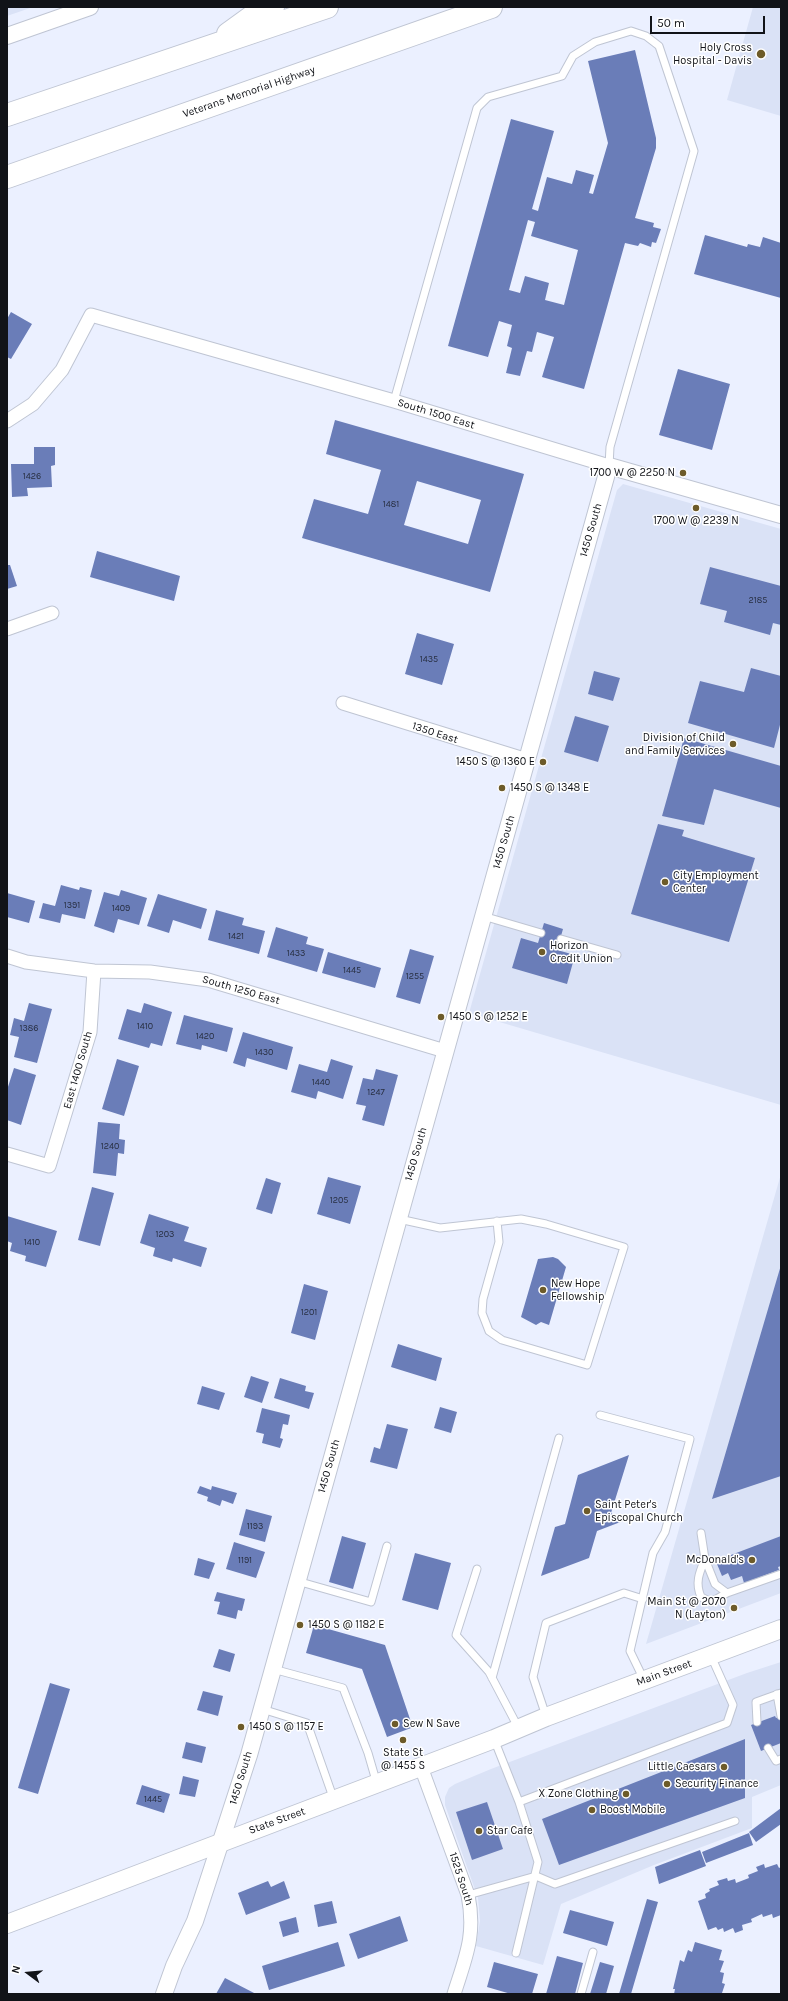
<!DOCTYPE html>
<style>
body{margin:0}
#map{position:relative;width:788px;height:2001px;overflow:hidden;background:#ebf0ff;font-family:Karla,sans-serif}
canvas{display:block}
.frame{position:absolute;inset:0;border:8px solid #111318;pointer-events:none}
.north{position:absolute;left:8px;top:1953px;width:40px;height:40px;-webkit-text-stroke:3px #fff;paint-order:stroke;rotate:286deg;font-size:11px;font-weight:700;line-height:16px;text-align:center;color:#111318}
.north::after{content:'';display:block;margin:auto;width:14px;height:18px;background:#111318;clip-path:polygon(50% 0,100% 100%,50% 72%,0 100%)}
.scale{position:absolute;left:650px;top:16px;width:115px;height:18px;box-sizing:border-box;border:2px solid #111318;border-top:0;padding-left:5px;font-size:12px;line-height:14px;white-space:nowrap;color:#111318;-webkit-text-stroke:3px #fff;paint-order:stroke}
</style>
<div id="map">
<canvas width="788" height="2001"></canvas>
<div class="frame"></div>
<div class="north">N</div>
<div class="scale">50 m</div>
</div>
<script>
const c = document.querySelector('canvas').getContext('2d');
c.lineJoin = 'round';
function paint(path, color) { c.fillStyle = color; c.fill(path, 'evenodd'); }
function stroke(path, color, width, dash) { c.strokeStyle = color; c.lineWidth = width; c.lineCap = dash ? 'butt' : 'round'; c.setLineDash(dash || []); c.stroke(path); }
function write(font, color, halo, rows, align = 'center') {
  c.font = font + ' Karla,sans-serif'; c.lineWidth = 3; c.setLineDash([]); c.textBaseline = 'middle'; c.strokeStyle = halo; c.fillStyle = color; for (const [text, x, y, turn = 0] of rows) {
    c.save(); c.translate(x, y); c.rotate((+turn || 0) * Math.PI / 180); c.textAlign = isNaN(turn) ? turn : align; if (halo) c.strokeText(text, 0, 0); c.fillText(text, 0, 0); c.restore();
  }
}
paint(new Path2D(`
 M7,7H33L7,16Z
 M753,7H781V116L727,100Z
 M623,484L781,529V1105L469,1013L617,490Z
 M781,1174V1593L646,1644Z
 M781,1662V1785L752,1797V1828L654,1865L561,1904L543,1965L476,1946L480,1921L478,1898L445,1805V1797L449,1788L455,1784L491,1769L747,1673Z`), '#dae2f6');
paint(new Path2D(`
 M635,50L656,138V148L635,218L654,223L653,227L661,229L656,243L652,242L651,247L640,243L638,246L625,243L584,389L542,377L554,337L537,332L532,352L527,351L520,376L506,373L512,348L507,346L512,325L499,321L488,357L448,346L511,119L554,131L532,209L538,211L547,177L572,184L576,170L594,175L589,193L593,194L608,143L588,61ZM528,220L535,222L531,236L578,250L564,305L545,300L549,283L525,276L520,293L509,290Z
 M705,235L747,247L748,244L760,247L763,237L781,243V298L694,274Z
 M11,312L32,324L11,359L7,357V319Z
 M678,369L730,384L712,450L659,435Z
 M335,420L524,474L490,592L302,538L314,499L368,514L381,470L326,454ZM417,481L481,500L468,544L404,525Z
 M34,447H55V465L51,466L52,487L27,488L28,496L12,497L11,464H34Z
 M97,551L180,576L174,601L90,577Z
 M7,565H10L17,586L7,589Z
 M710,567L781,586V625L773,623L770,635L724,622L727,611L700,604Z
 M417,633L454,644L442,685L405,674Z
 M751,668L781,676V721L774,748L688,723L700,681L744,692Z
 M594,671L620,678L613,701L588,694Z
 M575,716L609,726L598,762L564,752Z
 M684,738L781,766V808L714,789L704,825L662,816Z
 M658,824L684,830L682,836L755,858L729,942L631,914Z
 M61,885L79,890L80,887L92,890L85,919L62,914L60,923L39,918L43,903L55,906Z
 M121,890L147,898L139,925L118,919L114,933L94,926L104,892L119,896Z
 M7,893L35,901L29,923L7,917Z
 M158,894L207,909L201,929L173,920L169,933L147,926Z
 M216,910L244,918L242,925L265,931L259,954L208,940Z
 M544,923L563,929L557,950L575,955L567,984L512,968L521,938L538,943Z
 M276,927L308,937L306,944L324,949L317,972L267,957Z
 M410,949L434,956L420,1004L396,997Z
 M328,952L381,968L375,988L322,973Z
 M29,1003L52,1009L37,1063L14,1057L19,1037L10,1035L14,1018L24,1021Z
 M144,1003L172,1012L162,1046L151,1043L149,1048L118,1039L127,1009L141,1013Z
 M184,1015L233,1028L227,1052L202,1045L201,1050L176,1044Z
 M243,1032L293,1047L287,1070L247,1058L245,1067L233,1063Z
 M117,1059L139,1066L124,1116L102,1109Z
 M331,1059L353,1066L343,1099L318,1091L316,1099L291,1092L299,1064L327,1072Z
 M14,1068L36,1075L21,1125L7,1120V1090Z
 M376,1069L398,1075L384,1126L362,1120L366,1106L356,1104L363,1078L373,1080Z
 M98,1122L120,1124L119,1139L125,1140L124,1154L118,1153L116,1176L93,1173Z
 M328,1177L361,1186L350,1224L317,1214Z
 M266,1178L281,1183L272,1214L256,1209Z
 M92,1187L114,1193L100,1246L78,1240Z
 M149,1214L189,1227L184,1241L207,1248L201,1267L173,1258L172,1262L153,1256L155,1248L140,1243Z
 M7,1216L57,1231L46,1267L25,1261L26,1256L10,1251L12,1243L7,1241Z
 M553,1257L558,1259L566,1267L549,1325L541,1322L536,1325L521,1317L538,1259Z
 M781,1265V1476L712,1499Z
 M304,1284L328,1291L315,1340L291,1333Z
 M398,1344L442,1358L436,1381L391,1367Z
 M251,1376L269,1382L262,1403L244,1397Z
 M280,1378L306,1386L305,1391L314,1393L309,1409L274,1398Z
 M202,1386L225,1393L219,1410L197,1404Z
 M440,1407L457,1412L451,1433L434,1428Z
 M262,1408L290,1415L288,1425L283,1424L280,1438L283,1439L280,1448L262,1443L264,1434L256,1432Z
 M387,1424L408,1429L397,1469L370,1462L374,1447L380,1449Z
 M629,1455L611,1513L623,1521L597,1531L589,1558L541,1576L555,1527L565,1524L578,1475Z
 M200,1486L211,1490L212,1486L237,1493L233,1504L222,1500L220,1506L207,1501L208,1497L197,1493Z
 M246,1509L272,1516L265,1542L239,1535Z
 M342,1536L366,1543L353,1589L329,1582Z
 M781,1536V1566L778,1567L779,1570L744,1583L742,1576L731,1580L728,1573L722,1576L717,1564L724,1562L723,1558Z
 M234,1542L265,1552L256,1578L226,1569Z
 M415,1553L451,1563L438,1610L402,1600Z
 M198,1558L215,1563L209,1579L194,1575Z
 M217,1592L245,1599L242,1611L238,1610L236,1619L217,1614L220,1602L214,1601Z
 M314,1625L385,1645L412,1725L411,1728L387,1737L362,1669L306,1653Z
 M219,1649L235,1654L230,1672L213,1667Z
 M50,1683L70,1689L38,1794L18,1788Z
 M203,1691L223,1696L218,1716L197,1710Z
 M775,1716L776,1718L781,1716V1743L761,1751L751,1725Z
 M745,1739V1798L559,1865L542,1819Z
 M186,1742L206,1747L202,1763L182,1758Z
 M183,1776L199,1780L195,1797L179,1794Z
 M142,1785L170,1794L164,1813L136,1804Z
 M487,1802L503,1849L472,1860L456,1812Z
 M781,1808V1824L756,1842L749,1832Z
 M749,1833L753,1845L706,1863L702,1852Z
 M700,1850L706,1866L659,1884L655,1867Z
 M764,1864L765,1868L777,1864L779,1868L781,1867V1915L773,1918L772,1914L763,1917L762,1914L751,1919L752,1922L742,1925L743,1930L735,1933L733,1928L724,1932L723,1928L718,1930L716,1927L708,1930L698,1901L706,1898L705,1894L710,1891L709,1889L719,1885L717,1881L727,1878L728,1881L735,1879L736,1883L749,1878L748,1875L758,1871L756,1867Z
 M268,1881L271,1887L284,1881L290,1898L246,1915L238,1893Z
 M647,1899L658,1902L631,1994H619Z
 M332,1901L337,1923L318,1927L314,1905Z
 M570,1910L614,1922L607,1946L563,1933Z
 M400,1916L408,1941L358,1959L349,1934Z
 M296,1917L299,1932L283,1937L279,1922Z
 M338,1942L345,1966L269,1990L262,1966Z
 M695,1942L722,1950L719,1960L724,1961L720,1972L724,1973L722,1983L725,1984L722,1993L674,1994L675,1989H673L680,1960L684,1962L688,1950L692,1952Z
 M557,1956L583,1963L575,1994H546Z
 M494,1962L538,1974L532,1994H511L487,1987Z
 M600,1962L614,1966L606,1994H590Z
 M225,1978L256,1994H216Z`), '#6a7db8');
const service = new Path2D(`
 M394,401L477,108L488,97L562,76L573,56L595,42L631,31L646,36L659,46L694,151L610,447L609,466
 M483,916L541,933
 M561,939L617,955
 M399,1219L440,1228L521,1219L546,1224L624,1247L587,1365L502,1340L489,1331L482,1313L483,1299L499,1242L497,1221
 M600,1415L690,1439L665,1532L653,1553L630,1651L644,1680
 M701,1533L705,1559L715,1584L727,1593L781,1574
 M705,1559C699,1573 695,1583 701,1597L711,1602L727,1593
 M477,1569L456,1635L489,1672L519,1729
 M297,1581L371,1602L387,1546
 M273,1669L343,1688L368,1753L377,1784
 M492,1678L559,1438
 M777,1694L781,1716
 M262,1709L307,1723L334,1800
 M546,1716L533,1677L546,1623L624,1593L643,1599
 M757,1722L756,1702L781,1693
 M494,1739L519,1802L538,1862L516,1953
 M768,1748L776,1761L781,1759
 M519,1802L727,1723L733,1705L711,1656
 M468,1895L536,1876L555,1884L735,1821
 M581,1994L593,1952`);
const minor = new Path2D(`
 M7,421L33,404L62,370L91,315L394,401L609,466
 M7,629L52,613
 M343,703L527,760
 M7,956L26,962L94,971L150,972L208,980L445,1051
 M7,1154L49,1166L90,1032L94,971
 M421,1767L468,1895C476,1935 466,1956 454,1994`);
const tertiary = new Path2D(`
 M7,36L90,7
 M164,1994L174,1966L195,1921L249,1755L609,466L781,515`);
const secondary = new Path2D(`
 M7,1924L494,1739L546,1717L781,1629`);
const motorway = new Path2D(`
 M228,34L257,13L273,7
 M7,115L327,7
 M7,177L491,7`);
stroke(service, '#bfc5d3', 9);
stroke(minor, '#bfc5d3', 15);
stroke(tertiary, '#bfc5d3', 18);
stroke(secondary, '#bfc5d3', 20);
stroke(motorway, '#bfc5d3', 24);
stroke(service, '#fff', 7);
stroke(minor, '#fff', 13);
stroke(tertiary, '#fff', 16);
stroke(secondary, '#fff', 18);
stroke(motorway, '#fff', 22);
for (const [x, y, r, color] of [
 [761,54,5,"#6d5b29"],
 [683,473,4,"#6d5b29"],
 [696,508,4,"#6d5b29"],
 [733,744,4,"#6d5b29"],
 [543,762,4,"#6d5b29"],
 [502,788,4,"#6d5b29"],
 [665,882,4,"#6d5b29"],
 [542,952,4,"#6d5b29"],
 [441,1017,4,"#6d5b29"],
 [543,1290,4,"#6d5b29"],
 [587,1511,4,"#6d5b29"],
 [752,1560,4,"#6d5b29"],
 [734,1608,4,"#6d5b29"],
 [300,1625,4,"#6d5b29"],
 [395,1724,4,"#6d5b29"],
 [241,1727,4,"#6d5b29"],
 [403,1740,4,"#6d5b29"],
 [724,1767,4,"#6d5b29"],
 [667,1784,4,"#6d5b29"],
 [626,1794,4,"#6d5b29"],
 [592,1810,4,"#6d5b29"],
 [479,1831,4,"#6d5b29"]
]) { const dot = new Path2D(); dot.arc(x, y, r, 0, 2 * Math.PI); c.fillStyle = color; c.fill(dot); stroke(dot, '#fff', 1.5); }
write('9px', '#272e40', null, [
 ["1426",32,476],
 ["1481",391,504],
 ["2185",758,600],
 ["1435",429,659],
 ["1391",72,905],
 ["1409",121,908],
 ["1421",236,936],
 ["1433",296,953],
 ["1445",352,970],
 ["1255",415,976],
 ["1410",145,1026],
 ["1386",29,1028],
 ["1420",205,1036],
 ["1430",264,1052],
 ["1440",321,1082],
 ["1247",376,1092],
 ["1240",110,1146],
 ["1205",339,1200],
 ["1203",165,1234],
 ["1410",32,1242],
 ["1201",309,1312],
 ["1193",255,1526],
 ["1191",245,1560],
 ["1445",153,1799]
]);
write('11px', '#111318', '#fff', [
 ["Holy Cross",752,48,"right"],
 ["Hospital - Davis",752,61,"right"],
 ["1700 W @ 2250 N",675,473,"right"],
 ["1700 W @ 2239 N",696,521,"center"],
 ["Division of Child",725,738,"right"],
 ["and Family Services",725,751,"right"],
 ["1450 S @ 1360 E",535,762,"right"],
 ["1450 S @ 1348 E",510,788],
 ["City Employment",673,876],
 ["Center",673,889],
 ["Horizon",550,946],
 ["Credit Union",550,959],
 ["1450 S @ 1252 E",449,1017],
 ["New Hope",551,1284],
 ["Fellowship",551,1297],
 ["Saint Peter's",595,1505],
 ["Episcopal Church",595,1518],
 ["McDonald's",744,1560,"right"],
 ["Main St @ 2070",726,1602,"right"],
 ["N (Layton)",726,1615,"right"],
 ["1450 S @ 1182 E",308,1625],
 ["Sew N Save",403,1724],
 ["1450 S @ 1157 E",249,1727],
 ["State St",403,1753,"center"],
 ["@ 1455 S",403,1766,"center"],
 ["Little Caesars",716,1767,"right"],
 ["Security Finance",675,1784],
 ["X Zone Clothing",618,1794,"right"],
 ["Boost Mobile",600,1810],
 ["Star Cafe",487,1831]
], 'left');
write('11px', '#111318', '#fff', [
 ["Veterans Memorial Highway",249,92,-19],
 ["South 1500 East",436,414,17],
 ["1450 South",591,530,-74],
 ["1350 East",435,733,18],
 ["1450 South",504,842,-74],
 ["South 1250 East",241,990,16],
 ["East 1400 South",78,1070,-74],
 ["1450 South",416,1154,-74],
 ["1450 South",329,1466,-74],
 ["Main Street",664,1673,-20],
 ["1450 South",241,1778,-73],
 ["State Street",277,1821,-20],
 ["1525 South",461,1879,72]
]);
</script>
